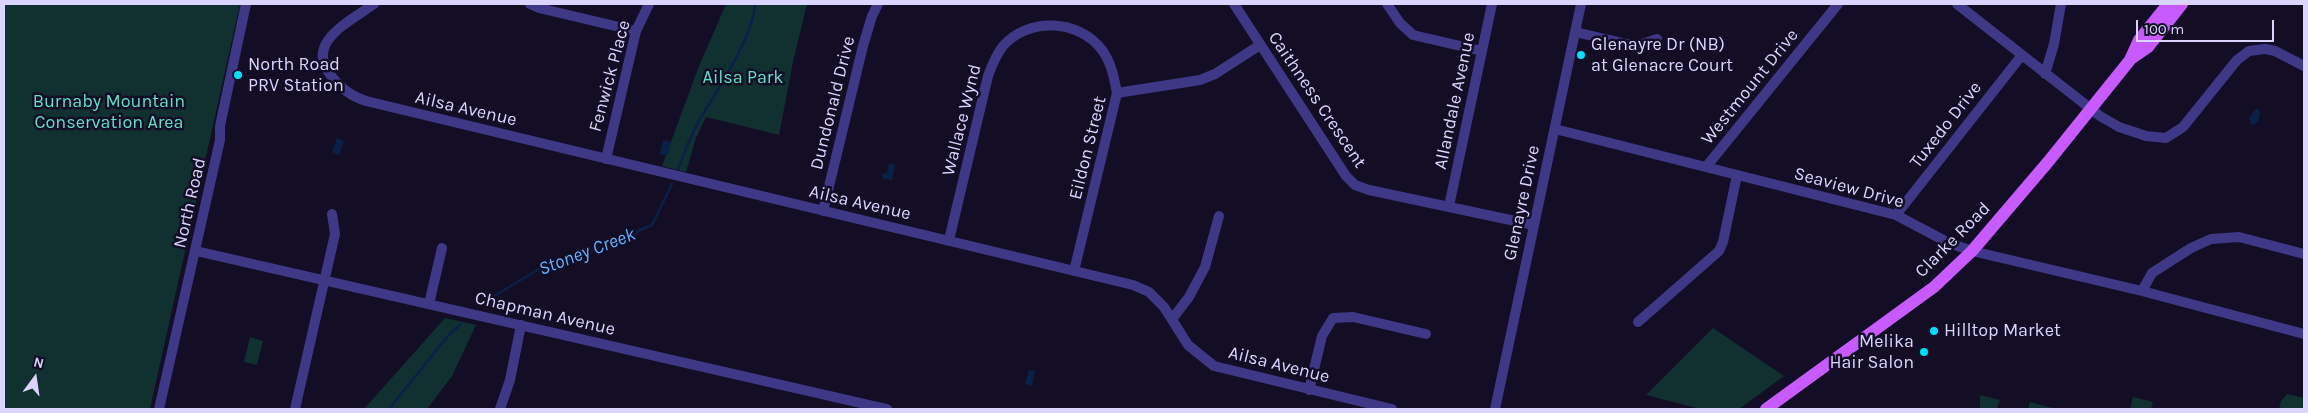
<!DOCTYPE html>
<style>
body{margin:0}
#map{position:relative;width:2308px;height:413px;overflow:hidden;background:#130e26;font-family:Karla,sans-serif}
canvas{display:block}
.frame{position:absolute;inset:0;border:5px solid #dad4ff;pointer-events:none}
.north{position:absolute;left:10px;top:353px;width:50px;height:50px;-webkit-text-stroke:4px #130e26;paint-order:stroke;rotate:14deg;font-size:14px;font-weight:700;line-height:20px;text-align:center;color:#dad4ff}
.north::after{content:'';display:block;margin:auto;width:18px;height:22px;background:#dad4ff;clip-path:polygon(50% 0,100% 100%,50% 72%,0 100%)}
.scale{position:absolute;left:2136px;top:20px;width:138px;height:22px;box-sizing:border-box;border:2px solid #dad4ff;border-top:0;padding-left:6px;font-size:15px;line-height:18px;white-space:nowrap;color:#dad4ff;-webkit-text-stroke:4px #130e26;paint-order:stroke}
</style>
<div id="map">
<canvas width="2308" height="413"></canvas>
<div class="frame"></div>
<div class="north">N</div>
<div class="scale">100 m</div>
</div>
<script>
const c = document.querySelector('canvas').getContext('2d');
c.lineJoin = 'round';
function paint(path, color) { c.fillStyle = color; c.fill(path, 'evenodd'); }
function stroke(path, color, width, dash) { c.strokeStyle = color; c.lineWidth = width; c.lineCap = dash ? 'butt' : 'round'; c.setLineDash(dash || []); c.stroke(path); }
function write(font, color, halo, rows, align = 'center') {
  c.font = font + ' Karla,sans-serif'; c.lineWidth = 5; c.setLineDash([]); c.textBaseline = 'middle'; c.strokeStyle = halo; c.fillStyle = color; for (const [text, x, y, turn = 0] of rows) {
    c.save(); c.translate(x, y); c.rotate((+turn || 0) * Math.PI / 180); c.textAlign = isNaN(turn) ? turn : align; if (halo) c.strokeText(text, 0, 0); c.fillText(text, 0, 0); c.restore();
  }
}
paint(new Path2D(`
 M4,4H240L150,409H4Z
 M726,4H807L793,62L779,135L706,117L696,138L686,172L662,166L699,66Z
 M445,318L476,325L452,376L427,409H364Z
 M1713,328L1784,376L1739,409H1701L1646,395Z
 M250,337L263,341L257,365L244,362Z
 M2287,394L2304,398V409H2279L2281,401Z
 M1980,395L2000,400L1997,409H1980Z
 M2133,397L2153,402L2151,409H2130Z
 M2030,402L2057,409H2028Z`), '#113030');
paint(new Path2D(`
 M2258,109L2260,113L2258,122L2252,125L2249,119L2255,109Z
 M337,138L344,141L339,155L332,152Z
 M663,140L671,142L668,155L660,154Z
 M889,163L895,165L892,180L882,178L883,173L887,174Z
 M1029,370L1035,371L1032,386L1025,384Z`), '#0b2049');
stroke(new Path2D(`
 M678,169C685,152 691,134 700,119C717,91 754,35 755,4
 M483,303L542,267L634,236L638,231L652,225L672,184
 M389,409L448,336L461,324`), '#0b2049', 2.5);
stroke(new Path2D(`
 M374,4C349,22 303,43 332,77C342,89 351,96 366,101L1133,285L1149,292L1164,307L1188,345L1214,366L1392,409
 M530,4L539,8L636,31
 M1234,4L1346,176L1355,185L1369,190L1534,225
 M1387,4L1400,23L1413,35L1482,51
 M1957,4L2100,116L2119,127L2146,136L2166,138L2183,127L2237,60L2249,51L2265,49L2275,51L2304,66
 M1575,32L1636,46L1657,39
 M2045,74L2054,44L2061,4
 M1555,129L1896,215L1947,242L1972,251L2142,291L2304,334
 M606,159L636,31L649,4
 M1706,167L1838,4
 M1449,206L1492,4
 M823,211L863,46L872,16L878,4
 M1896,215L2022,55
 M949,240L988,76C992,65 996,55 1003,46C1028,17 1079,19 1102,50C1111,62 1114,77 1117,93
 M196,251L887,409
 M1074,271L1117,93L1200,80L1215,74L1260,45
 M2142,291L2152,273L2191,248L2211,239L2239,237L2304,254
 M429,304L442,248
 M1173,318L1189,297L1205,267L1219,216
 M1638,322L1719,251L1723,242L1737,175
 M1309,390L1322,336L1333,318L1353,317L1426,334
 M159,409L220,140V126L246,4
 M295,409L335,234L332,214
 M500,409L510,380L521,325
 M1495,409L1581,4`), '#3e3886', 10);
stroke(new Path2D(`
 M2132,58L2148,47L2182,4
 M1766,409L1934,287L1972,251L2048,162L2130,60L2139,40L2168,4`), '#c75bff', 12);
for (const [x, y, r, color] of [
 [1581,55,5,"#0df"],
 [238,75,5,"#0df"],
 [1934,331,5,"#0df"],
 [1924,352,5,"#0df"]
]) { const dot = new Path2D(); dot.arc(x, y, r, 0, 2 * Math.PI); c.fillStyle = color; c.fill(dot); stroke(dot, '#130e26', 2); }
write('18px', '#dad4ff', '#130e26', [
 ["Glenayre Dr (NB)",1591,45],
 ["at Glenacre Court",1591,66],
 ["North Road",248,65],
 ["PRV Station",248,86],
 ["Hilltop Market",1944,331],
 ["Melika",1914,342,"right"],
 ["Hair Salon",1914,363,"right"]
], 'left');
write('18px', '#dad4ff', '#130e26', [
 ["Fenwick Place",610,76,-75],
 ["Westmount Drive",1750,87,-51],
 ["Caithness Crescent",1317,100,56],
 ["Allandale Avenue",1455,101,-78],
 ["Dundonald Drive",833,103,-76],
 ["Ailsa Avenue",466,109,13],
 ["Wallace Wynd",962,120,-76],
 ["Tuxedo Drive",1946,125,-52],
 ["Eildon Street",1088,148,-76],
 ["Seaview Drive",1849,188,15],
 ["North Road",190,203,-77],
 ["Ailsa Avenue",860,203,13],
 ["Glenayre Drive",1522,203,-78],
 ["Clarke Road",1953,240,-45],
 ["Chapman Avenue",545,314,13],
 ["Ailsa Avenue",1279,365,14]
]);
write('18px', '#5ce2c5', '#130e26', [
 ["Ailsa Park",743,78],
 ["Burnaby Mountain",109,102],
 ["Conservation Area",109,123]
]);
write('italic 19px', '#62b1ff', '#130e26', [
 ["Stoney Creek",587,252,-21]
]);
</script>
